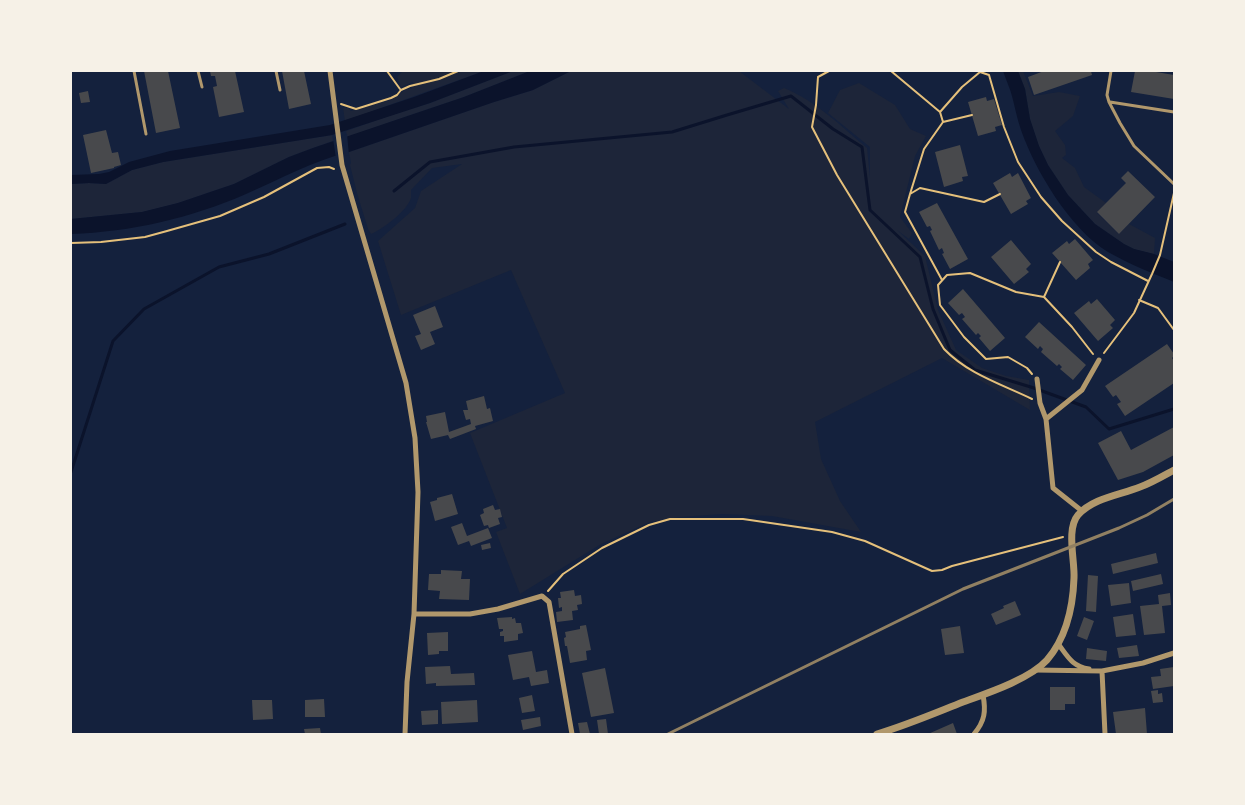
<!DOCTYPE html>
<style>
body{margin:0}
#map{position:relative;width:1245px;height:805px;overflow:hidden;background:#14213d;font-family:Mulish,sans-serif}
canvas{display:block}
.frame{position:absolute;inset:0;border:72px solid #f6f1e7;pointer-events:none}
</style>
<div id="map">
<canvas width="1245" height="805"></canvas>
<div class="frame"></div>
</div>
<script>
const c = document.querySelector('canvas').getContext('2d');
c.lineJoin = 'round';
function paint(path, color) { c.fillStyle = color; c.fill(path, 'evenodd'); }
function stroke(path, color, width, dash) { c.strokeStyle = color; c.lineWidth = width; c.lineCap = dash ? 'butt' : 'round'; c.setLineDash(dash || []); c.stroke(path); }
paint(new Path2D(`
 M403,71H484L345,121L343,108H348L351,111L391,100L405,90L412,88L413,82L401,87L397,77Z
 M513,71H530L464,97L396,120L347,137L346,131L386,117L430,103Z
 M571,71H739L789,109L778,91L784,88C816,101 841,126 867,148L870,178V147L828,113L840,90L859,83L895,105L910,129L926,136L915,156L900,217L912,233L909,239L897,230L925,256L938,310L956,350L982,368L1006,376L1029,380L1030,410L942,358L815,422L821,459L840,501L861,532L772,516L722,514L680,517L650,522L601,544L520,594L496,532L507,528L470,433L565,393L511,270L401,315L378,241L415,208L421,191L462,164L432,168L411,190C411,192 411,197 411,198C407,211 383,229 371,234L368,229L357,193L350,165L351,163L349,152L494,102L533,90Z
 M1018,71H1023L1033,96L1059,92L1080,96L1073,116L1055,131L1065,145L1066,155L1062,158L1075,168L1084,187L1106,203L1097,213L1119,234L1129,224L1155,238L1154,254L1134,249L1124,244L1095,224L1068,195L1048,165L1039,146L1030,119L1025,89Z
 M332,135L333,141L313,148L289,157L234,184L178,203L142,212L71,219V184L89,183L106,184L132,170L163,162Z`), '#1d2539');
paint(new Path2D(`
 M484,71H513L430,103L332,135L163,162L132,170L106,184L89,183L71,184V175L99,174L109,172L129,162L170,151L330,125L414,97Z
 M530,71H571L533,90L494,102L349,152C313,161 280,179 246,194C191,218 131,232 71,234V219L142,212L178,203L234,184L289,157L313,148L464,97Z
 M1003,71H1018L1025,89L1030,119L1039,146L1048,165L1068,195L1095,224L1124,244L1134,249L1154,254L1174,262V282C1152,273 1129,264 1108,252C1070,229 1035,170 1021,130C1017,119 1015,107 1012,96C1010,88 1006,80 1003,71Z`), '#0b132b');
paint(new Path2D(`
 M347,134L349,155L336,158L333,139Z`), '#14213d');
stroke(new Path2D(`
 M394,191L430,162L514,147L672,132L727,115L791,96L833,129L862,147L870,210L920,257L933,309L950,350L975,370L1034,388L1086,407L1109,429L1174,409
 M71,472L113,341L144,309L219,267L269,254L345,224`), '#0b132b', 3);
paint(new Path2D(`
 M144,71H168L180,128L156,133Z
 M210,71H235L244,112L219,117L213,87L217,86L215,76H211Z
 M282,71H304L311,104L289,109Z
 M1044,71H1091L1092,75L1034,95L1028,77Z
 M1135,71H1150L1174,75V99L1131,92Z
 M88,91L90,102L81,103L79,93Z
 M986,97L987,101L994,99L1002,125L995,127L996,131L978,136L968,102Z
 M106,130L112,153L118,152L121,165L114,167V168L91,173L83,135Z
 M960,145L968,176L962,177L963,181L944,187L935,152Z
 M1128,171L1155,197L1119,234L1097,212L1126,183L1121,178Z
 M1010,173L1012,177L1018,173L1031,198L1026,201L1028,204L1011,214L993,183Z
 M937,203L968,259L950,269L942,254L944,253L942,248L939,250L930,231L932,230L930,226L927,227L919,212Z
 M1075,239L1093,260L1088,264L1090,268L1076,280L1052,253L1067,241L1069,244Z
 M1011,240L1031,264L1026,269L1029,272L1014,284L991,257Z
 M963,289L1005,338L990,351L979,338L981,336L978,333L976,335L962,319L965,317L962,313L959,315L948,303Z
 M1097,299L1115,320L1110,325L1113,328L1098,341L1074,313L1089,301L1091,304Z
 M435,306L443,327L430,332L435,344L421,350L415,336L421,334L413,315Z
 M1039,322L1086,365L1073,380L1060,369L1062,367L1059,364L1057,366L1041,352L1043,349L1040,346L1038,349L1025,337Z
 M1167,344L1174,354V356L1172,358L1174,361V383L1125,416L1117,404L1121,402L1116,395L1113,397L1105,386Z
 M484,396L487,409L490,408L493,421L475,426L476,429L450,439L448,435L431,439L426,422H427L426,416L445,412L449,432L471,424L470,419L466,420L463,410H468L466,401Z
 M1174,427V455L1143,472L1118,480L1098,443L1121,431L1131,450Z
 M452,494L458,514L435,521L430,502L437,500V498Z
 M493,505L495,510L500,509L502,517L498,518L500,524L489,528L488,525L484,526L480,515L484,513L483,509Z
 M462,523L467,536L488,528L492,538L471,546L469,541L458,545L451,527Z
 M490,543L491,548L482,550L481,545Z
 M1156,553L1158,563L1113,574L1111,564Z
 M441,570L462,571L461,579H470L469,600L439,599L440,591L428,590L429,574H441Z
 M1161,574L1163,584L1133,591L1131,581Z
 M1088,575L1098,576L1096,612L1086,611Z
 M1129,583L1131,603L1111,606L1108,585Z
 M574,590L575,596L581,595L582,604L577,605L578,610L572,611L573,620L557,622L556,612L562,611V607L559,608L558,598H561L560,592Z
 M1170,593L1171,605L1162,606L1165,633L1144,635L1140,606L1159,604L1158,595Z
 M1015,601L1021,615L996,625L991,614L1004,608L1003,606Z
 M1133,614L1136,635L1116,637L1113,617Z
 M512,617V619L515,618L516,623H521L523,633L518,634V640L504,642V636H500V632L503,631V629H499L497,618Z
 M1084,617L1094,621L1087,640L1077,636Z
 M586,625L591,650L586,651L587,660L570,663L567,646H565L564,638L566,637L565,632L580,629V626Z
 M960,626L964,653L945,655L941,629Z
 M448,632V651H439V654L428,655L427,633Z
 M1137,645L1139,656L1119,658L1117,648Z
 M1087,648L1107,651L1106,661L1086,659Z
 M532,651L536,672L547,670L549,683L531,686L529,677L513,680L508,655Z
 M450,666L451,674L474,673L475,685L436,686V683L426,684L425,667Z
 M1174,667V686L1153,689L1151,677L1161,676L1160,669Z
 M605,668L614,713L591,717L582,673Z
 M1050,687H1075V704H1065V710H1050Z
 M1158,690V694L1162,693L1163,702L1153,703L1151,691Z
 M532,695L535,711L522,713L519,698Z
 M324,699L325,717H305V700Z
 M252,700H272L273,719L253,720Z
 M477,700L478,722L442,724L441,702Z
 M1145,708L1147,734H1116L1113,712Z
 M438,710V724L422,725L421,711Z
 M540,717L541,726L523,730L521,720Z
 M606,719L608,734H599L597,720Z
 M587,722L590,734H580L578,723Z
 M953,723L957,734H928Z
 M320,728L321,734H305L304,729Z`), '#48494c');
stroke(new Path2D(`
 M387,71L400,89
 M829,71L818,77L816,105L812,127L837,175L944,349C968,374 1001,384 1032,399
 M891,71L940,112
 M341,104L356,109L391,98L397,95L401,90L410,86L439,79L458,71
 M943,122L940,112L962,87L980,72L989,75L1004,127L1018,162L1041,197L1062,221L1096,252L1111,262L1148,281
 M910,194L924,149L943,122L972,115
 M71,243L101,242L145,237L167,231L220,216L264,197L317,168L329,167L334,169
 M942,280L905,212L910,194L920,188L984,202L1000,194
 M1044,297L1060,262
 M1139,300L1158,308L1174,330
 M1104,353L1134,313L1152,274L1160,255L1174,193
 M1032,374L1027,368L1008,357L986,359L964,337L940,305L938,285L947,275L970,273L1016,292L1044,297L1072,327L1093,354
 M548,591L563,574L602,548L649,525L670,519H743L832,532L865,541L932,571L942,570L952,566L1063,537`), '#e5c07b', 2);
stroke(new Path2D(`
 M134,71L146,134
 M198,71L202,87
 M276,71L280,90
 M1111,71L1107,95L1109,102L1120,123L1134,146L1174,184
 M1110,102L1174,112`), '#b1986c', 3);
stroke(new Path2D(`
 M330,71L342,165L406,383L415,438L418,492L414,614L407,682L405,734
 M1037,379L1040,403L1046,419L1053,488L1082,511
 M1046,419L1082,390L1099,360
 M414,614H470L498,609L542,596L549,602L572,734
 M1059,645C1068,657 1072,666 1089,669
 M1035,670L1102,671L1143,663L1174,653
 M1100,671H1102L1105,734
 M974,734C985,721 986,711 983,695`), '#b1986c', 5);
stroke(new Path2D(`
 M877,734C907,725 935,713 963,702C988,693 1030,679 1047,660C1066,638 1073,606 1074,578C1075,561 1066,529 1078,515C1093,498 1120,495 1140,487C1151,483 1163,476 1174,470`), '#b1986c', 7);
stroke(new Path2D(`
 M668,734L963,589L1119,528L1147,515L1174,499`), '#918062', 3);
</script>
